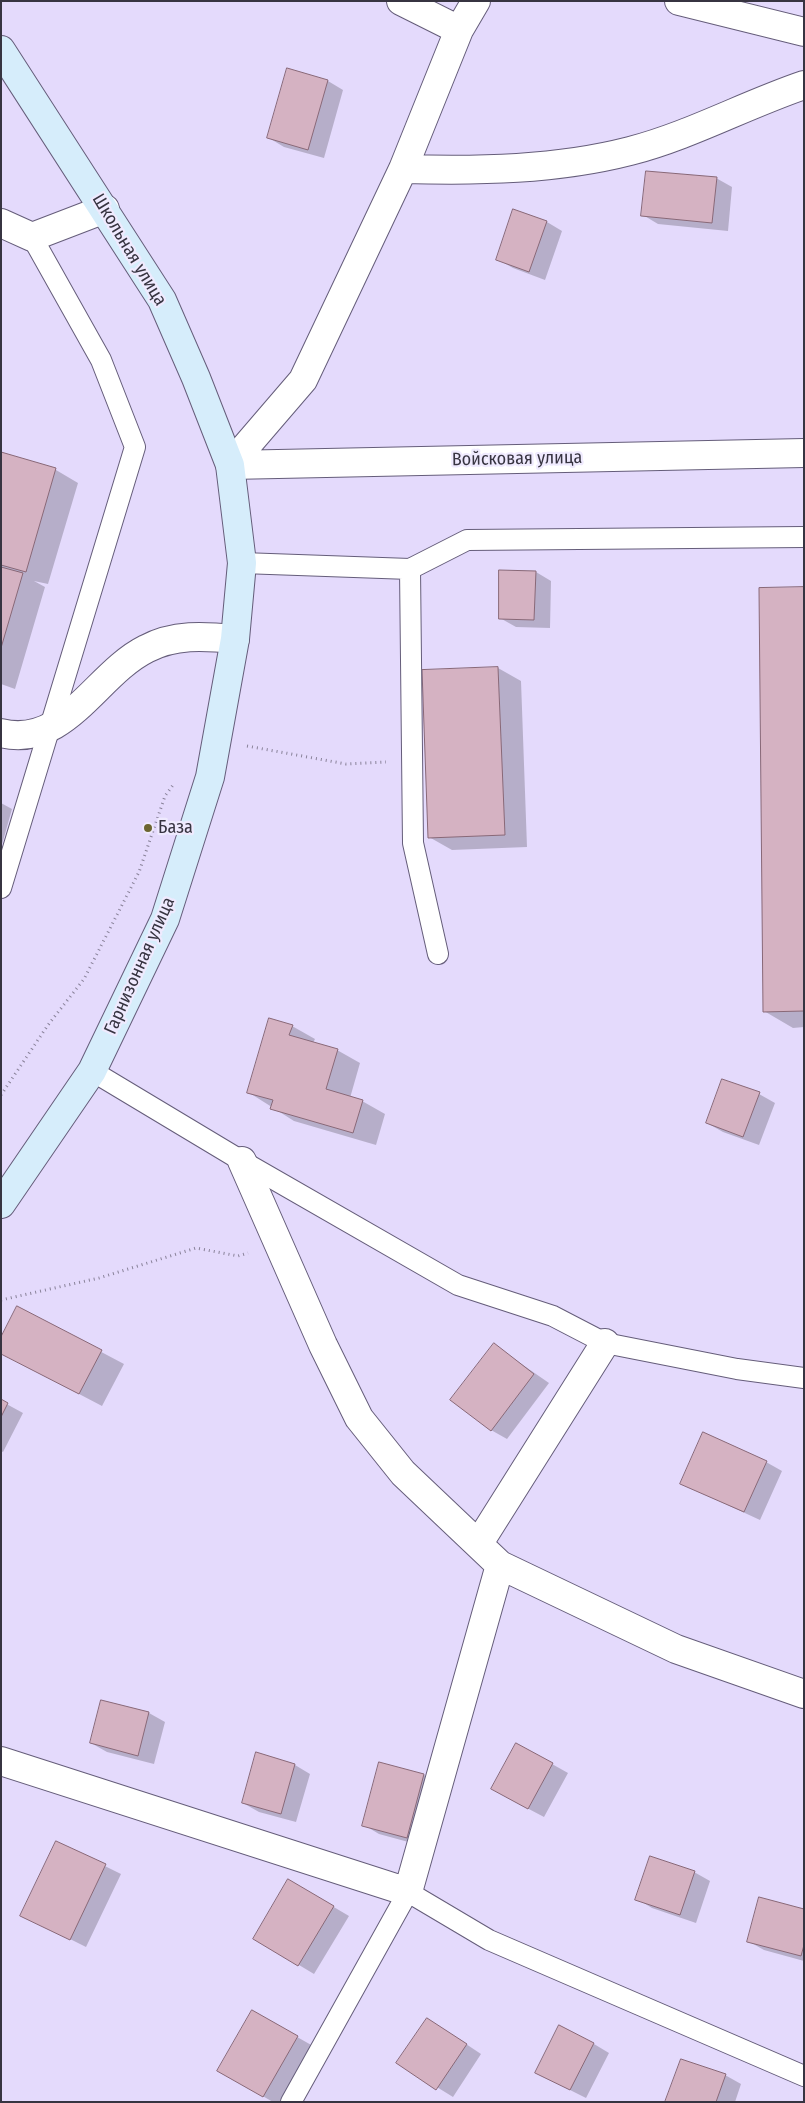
<!DOCTYPE html>
<meta charset="utf-8">
<style>
body{margin:0}
#map{position:relative;width:805px;height:2103px;overflow:hidden;background:#e4dafc;font-family:"Fira Sans Condensed",sans-serif}
canvas{display:block}
.frame{position:absolute;inset:0;border:2px solid #373441;pointer-events:none}
</style>
<div id="map">
<canvas width="805" height="2103"></canvas>
<div class="frame"></div>
</div>
<script>
const c = document.querySelector('canvas').getContext('2d');
c.lineJoin = 'round';
function paint(path, color) { c.fillStyle = color; c.fill(path, 'evenodd'); }
function stroke(path, color, width, dash) { c.strokeStyle = color; c.lineWidth = width; c.lineCap = dash ? 'butt' : 'round'; c.setLineDash(dash || []); c.stroke(path); }
function write(font, color, halo, rows, align = 'center') {
  c.font = font + ' "Fira Sans Condensed",sans-serif'; c.lineWidth = 4.5; c.setLineDash([]); c.textBaseline = 'middle'; c.strokeStyle = halo; c.fillStyle = color; for (const [text, x, y, turn = 0] of rows) {
    c.save(); c.translate(x, y); c.rotate((+turn || 0) * Math.PI / 180); c.textAlign = isNaN(turn) ? turn : align; if (halo) c.strokeText(text, 0, 0); c.fillText(text, 0, 0); c.restore();
  }
}
paint(new Path2D(`
 M328,81L343,90L324,158L284,147L269,138Z
 M716,178L732,187L728,231L658,224L643,215Z
 M514,210L547,222L562,231L545,280L513,268L497,259Z
 M1,453L56,470L78,483L48,584L34,581L45,587L15,689L1,684Z
 M536,572L551,581L550,628L516,627L500,618Z
 M804,589V1027L793,1028L764,1011Z
 M498,668L521,681L527,847L452,850L429,837Z
 M1,803L12,809L1,848Z
 M292,1026L315,1039L313,1043L337,1050L360,1063L350,1098L362,1101L385,1114L376,1145L294,1121L248,1092Z
 M723,1080L759,1094L775,1103L759,1145L723,1132L707,1123Z
 M18,1308L124,1364L102,1406L18,1362Z
 M494,1345L549,1383L507,1439L491,1430Z
 M1,1401L23,1413L3,1452L1,1451Z
 M766,1462L782,1471L760,1520L682,1484Z
 M102,1701L149,1713L165,1722L154,1764L107,1752L91,1743Z
 M380,1763L424,1775L440,1784L423,1846L379,1834L364,1825Z
 M552,1764L568,1773L544,1817L508,1798Z
 M295,1765L310,1774L296,1822L259,1812L243,1803Z
 M56,1842L121,1874L86,1947L22,1915Z
 M694,1872L710,1881L696,1923L652,1908L637,1899Z
 M288,1880L349,1916L314,1974L254,1938Z
 M804,1911V1961L764,1950L748,1941Z
 M253,2012L313,2046L281,2102H273L219,2071Z
 M442,2028L481,2054L453,2097L398,2063Z
 M594,2044L609,2053L586,2098L552,2081Z
 M725,2075L741,2084L735,2102H667Z`), '#0003');
const building = new Path2D(`
 M287,68L328,80L308,150L267,138Z
 M646,171L717,177L712,223L641,216Z
 M513,209L547,221L529,272L496,260Z
 M1,452L56,468L26,572L1,565Z
 M1,567L23,573L1,648Z
 M499,570L536,571L534,620L499,619Z
 M804,587V1011L763,1012L759,588Z
 M498,667L505,835L428,838L422,670Z
 M269,1018L293,1025L289,1035L338,1049L326,1089L363,1100L353,1133L270,1109L273,1100L247,1093Z
 M722,1079L760,1092L743,1137L706,1123Z
 M17,1306L102,1350L79,1394L1,1354V1337Z
 M494,1343L534,1374L491,1431L450,1400Z
 M1,1399L8,1403L1,1417Z
 M703,1432L767,1461L744,1512L680,1484Z
 M101,1700L149,1712L138,1756L90,1743Z
 M516,1743L553,1763L528,1809L491,1789Z
 M256,1752L295,1764L281,1814L242,1803Z
 M379,1762L424,1774L407,1838L362,1826Z
 M56,1841L106,1864L70,1940L20,1916Z
 M650,1856L695,1871L680,1915L635,1900Z
 M288,1879L334,1906L298,1966L253,1939Z
 M759,1897L804,1909V1945L801,1956L747,1942Z
 M252,2010L298,2036L263,2097L217,2071Z
 M427,2018L467,2044L436,2090L396,2063Z
 M559,2025L594,2043L570,2090L535,2073Z
 M681,2059L726,2074L716,2102H665Z`);
paint(building, '#d5b2c2');
stroke(building, '#886877', 1);
const lane = new Path2D(`
 M242,563L410,569L413,843L438,954
 M410,569L467,540L804,537
 M1,888L135,447L101,360L32,237
 M92,1071L242,1161L458,1285L553,1316L605,1343L737,1369L804,1378
 M291,2102L408,1892L489,1940L804,2076`);
const street = new Path2D(`
 M401,1L459,30
 M679,1L804,32
 M403,169C479,171 556,170 630,151C689,136 745,105 804,85
 M1,223L32,237L105,209
 M230,465L804,453
 M230,465L303,380L403,169L459,30L476,1
 M1,733C65,749 96,674 146,649C174,634 204,636 235,639
 M479,1543L605,1343
 M500,1565L676,1649L804,1694
 M1,1761L408,1892L500,1565L403,1473L359,1418L323,1345L242,1161`);
const secondary = new Path2D(`
 M1,50L162,300L196,378L230,465L242,563L235,639L210,777L165,919L92,1071L1,1204`);
stroke(lane, '#655d7a', 22);
stroke(street, '#655d7a', 30);
stroke(secondary, '#655d7a', 30);
stroke(new Path2D(`
 M247,746L346,764L386,762
 M1,1095L48,1025L84,979L139,872L165,796L173,785
 M1,1300L99,1278L196,1248L238,1256L248,1253`), '#898299', 3, [1, 4]);
stroke(lane, '#fff', 20);
stroke(street, '#fff', 28);
stroke(secondary, '#d6edfb', 28);
for (const [x, y, r, color] of [
 [148,828,5,"#6c6531"]
]) { const dot = new Path2D(); dot.arc(x, y, r, 0, 2 * Math.PI); c.fillStyle = color; c.fill(dot); stroke(dot, '#efeafe', 2); }
write('18px', '#373441', '#efeafe', [
 ["Школьная улица",129,250,59],
 ["Войсковая улица",517,459,-1],
 ["Гарнизонная улица",140,966,-66]
]);
write('18px', '#373441', '#efeafe', [
 ["База",158,828]
], 'left');
</script>
